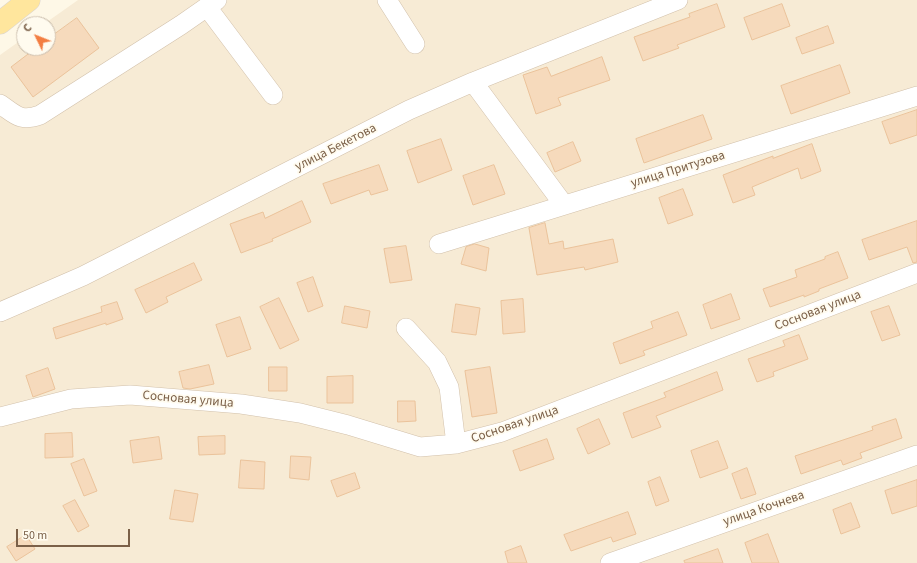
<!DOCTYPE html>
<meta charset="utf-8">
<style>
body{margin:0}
#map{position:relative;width:917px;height:563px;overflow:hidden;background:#fef8e7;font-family:"Source Sans 3",sans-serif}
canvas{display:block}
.north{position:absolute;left:16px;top:16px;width:40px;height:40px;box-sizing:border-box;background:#fffbef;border:1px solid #cabdac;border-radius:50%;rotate:313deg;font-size:11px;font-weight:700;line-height:16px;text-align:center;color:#7b6048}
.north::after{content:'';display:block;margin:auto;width:14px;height:18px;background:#f37e42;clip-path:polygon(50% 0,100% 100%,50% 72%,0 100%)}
.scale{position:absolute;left:16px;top:529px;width:114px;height:18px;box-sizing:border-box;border:2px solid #7b6048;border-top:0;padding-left:5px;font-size:12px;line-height:14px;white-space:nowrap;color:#7b6048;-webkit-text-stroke:3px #fffbef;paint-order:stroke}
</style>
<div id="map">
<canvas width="917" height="563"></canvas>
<div class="north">С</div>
<div class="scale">50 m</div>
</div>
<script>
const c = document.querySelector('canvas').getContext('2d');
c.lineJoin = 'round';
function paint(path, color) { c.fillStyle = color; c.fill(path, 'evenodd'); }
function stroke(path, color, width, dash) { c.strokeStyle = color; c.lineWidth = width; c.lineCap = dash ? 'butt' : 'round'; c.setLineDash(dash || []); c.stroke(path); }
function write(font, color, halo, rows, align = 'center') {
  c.font = font + ' "Source Sans 3",sans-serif'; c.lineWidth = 3.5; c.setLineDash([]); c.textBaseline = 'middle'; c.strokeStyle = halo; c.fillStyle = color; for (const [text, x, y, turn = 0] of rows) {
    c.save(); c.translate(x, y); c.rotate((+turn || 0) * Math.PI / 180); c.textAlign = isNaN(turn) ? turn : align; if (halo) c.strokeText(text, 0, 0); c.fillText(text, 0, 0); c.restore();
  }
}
paint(new Path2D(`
 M78,0H917V563H0V55L24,38V48H48V24H44Z`), '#f7ebd5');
const building = new Path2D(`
 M717,4L725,27L677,45L679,48L643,61L634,37L690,17L689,14Z
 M782,4L790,26L752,40L744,18Z
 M77,18L99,48L33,97L11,67L36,48H48V39Z
 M828,26L834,43L802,54L796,38Z
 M602,57L610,80L558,98L561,105L536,114L523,75L547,67L551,76Z
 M840,65L850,93L791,114L781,86Z
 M917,110V135L890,144L882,122Z
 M703,115L712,139L644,163L636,139Z
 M441,139L452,170L418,183L407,151Z
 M573,142L581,161L555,172L547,153Z
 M812,144L821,171L801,179L798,168L752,187L755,195L733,203L723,175L773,156V158Z
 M379,165L388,190L371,195L369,190L331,204L323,184Z
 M494,165L505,194L473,205L463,176Z
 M683,189L693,215L668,224L659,198Z
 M302,201L311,222L272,239L273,241L241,253L230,224L263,212L265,218Z
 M917,221V262L913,263L907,247L869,260L862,240Z
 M545,223L549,244L563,241L564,249L613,239L618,262L585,270L584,267L537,275L529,228Z
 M475,244L489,248L486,271L461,264L466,247Z
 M406,246L412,280L390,283L384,249Z
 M838,252L848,278L819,289V291L804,297V295L770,307L763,289L797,277L795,270L825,259V257Z
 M194,263L202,280L166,297L168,302L146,313L135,290Z
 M313,277L323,306L308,312L297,283Z
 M731,294L740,319L711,329L703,305Z
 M279,298L299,340L280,349L260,307Z
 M523,299L525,332L503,334L501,301Z
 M117,302L123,319L106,325V323L56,339L53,328L102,312L101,307Z
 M456,304L480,308L476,335L452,332Z
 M345,306L370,311L367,328L342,323Z
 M889,306L900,335L882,341L871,312Z
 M678,312L687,335L643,351L645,355L620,364L613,343L653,328L651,322Z
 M240,317L251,349L227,357L216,325Z
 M799,335L808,359L773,372L774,376L757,382L748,359L785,346L783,341Z
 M209,365L214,384L190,389L183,388L179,372Z
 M269,367H287V391H269Z
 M490,367L497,413L472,417L465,371Z
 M48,368L55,389L33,397L26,376Z
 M717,372L723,390L656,416L661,427L632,438L623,413L666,397L664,393Z
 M353,376V403H327V377Z
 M398,401H415L416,421L398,422Z
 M599,419L610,444L588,454L577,429Z
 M896,419L902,438L860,453L862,458L843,465L841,460L801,474L795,456L873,430L872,427Z
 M72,433L73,457L45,458V434Z
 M225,436V454L199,455L198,437Z
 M159,437L162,459L133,463L130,441Z
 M547,439L554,459L520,471L513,451Z
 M718,441L728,468L700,478L691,451Z
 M291,456L311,457L309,480L290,478Z
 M84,459L97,491L84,496L71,464Z
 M241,460L265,462L264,489L239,488Z
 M747,468L756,494L741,499L732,474Z
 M355,473L360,488L337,497L331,481Z
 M660,477L669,501L656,506L648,482Z
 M917,480V506L892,514L885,491Z
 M175,490L198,494L193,522L170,519Z
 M75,500L89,526L78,532L63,506Z
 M851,503L860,527L841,534L833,510Z
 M628,512L636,534L613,542L611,537L571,551L564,535Z
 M768,534L779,563H752L745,543Z
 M26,535L35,549L16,561L7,547Z
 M521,546L527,563H508L505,552Z
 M718,549L723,563H685L684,561Z`);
paint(building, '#f6dabc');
stroke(building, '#ebc39b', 1);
const minor = new Path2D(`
 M387,0L415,44
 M207,7L273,95
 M473,82L564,205
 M0,104C16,115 20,122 40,115L181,25L217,0
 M439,244L917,96
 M0,312L83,276L409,110L473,82L678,0
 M406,328L437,362L449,387L456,444
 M0,417L71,399L130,395L241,404L300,413L348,425L420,447L456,444L502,432L917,273
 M610,563L917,455`);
const major = new Path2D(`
 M0,23L29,0`);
stroke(minor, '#d2c1ab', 20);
stroke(major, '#ddd6cf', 23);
stroke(minor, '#fff', 19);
stroke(major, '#ffe69d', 22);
write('13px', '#7b6048', '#fffbef', [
 ["улица Бекетова",336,148,-27],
 ["улица Притузова",678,170,-17],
 ["Сосновая улица",818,311,-21],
 ["Сосновая улица",188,400,5],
 ["Сосновая улица",515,425,-19],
 ["улица Кочнева",764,509,-19]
]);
</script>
